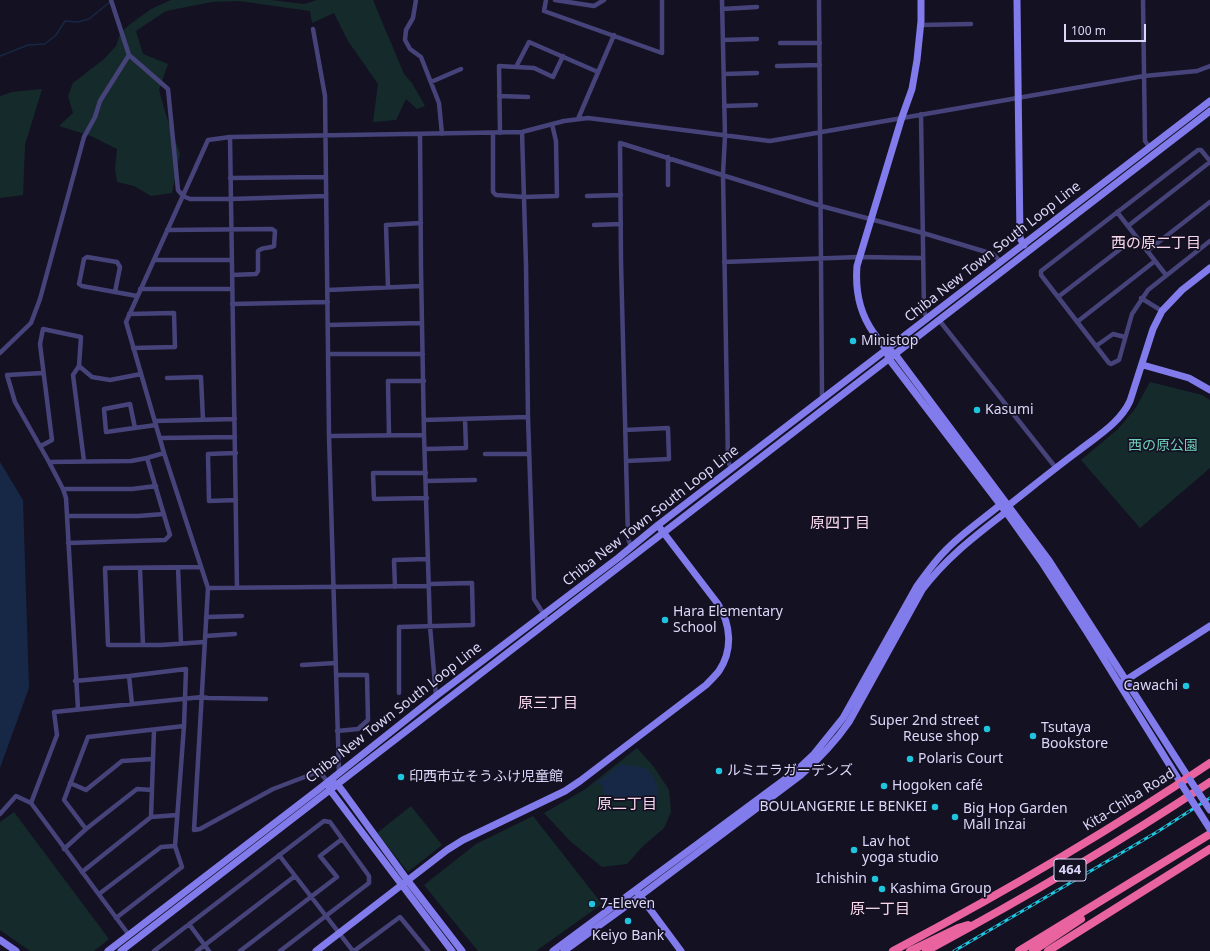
<!DOCTYPE html>
<meta charset="utf-8">
<style>
body{margin:0}
#map{position:relative;width:1210px;height:951px;overflow:hidden;background:#141122;font-family:"Noto Sans",sans-serif}
canvas{display:block}
.scale{position:absolute;left:1064px;top:24px;width:82px;height:18px;box-sizing:border-box;border:2px solid #dcd7f9;border-top:0;padding-left:5px;font-size:12px;line-height:14px;white-space:nowrap;color:#dcd7f9;-webkit-text-stroke:3px #141122;paint-order:stroke}
</style>
<div id="map">
<canvas width="1210" height="951"></canvas>
<div class="scale">100 m</div>
</div>
<script>
const c = document.querySelector('canvas').getContext('2d');
c.lineJoin = 'round';
function paint(path, color) { c.fillStyle = color; c.fill(path, 'evenodd'); }
function stroke(path, color, width, dash) { c.strokeStyle = color; c.lineWidth = width; c.lineCap = dash ? 'butt' : 'round'; c.setLineDash(dash || []); c.stroke(path); }
function write(font, color, halo, rows, align = 'center') {
  c.font = font + ' "Noto Sans","Noto Sans JP",sans-serif'; c.lineWidth = 3.5; c.setLineDash([]); c.textBaseline = 'middle'; c.strokeStyle = halo; c.fillStyle = color; for (const [text, x, y, turn = 0] of rows) {
    c.save(); c.translate(x, y); c.rotate((+turn || 0) * Math.PI / 180); c.textAlign = isNaN(turn) ? turn : align; if (halo) c.strokeText(text, 0, 0); c.fillText(text, 0, 0); c.restore();
  }
}
paint(new Path2D(`
 M171,0H271L304,4L317,0H373L404,74L412,83L425,106L417,109L406,99L396,120L373,122L378,84L348,41L334,13L312,23L310,11L239,1L212,2L166,11L136,31L143,54L168,64L159,90L166,115L180,154L172,193L151,196L134,186L117,182L115,169L117,149L91,136L59,126L73,113L68,96L73,83L104,59L116,46L120,34L129,25L151,9Z
 M42,89L25,145L23,195L0,198V96L12,92Z
 M1150,382L1202,395L1210,400V468L1140,528L1081,460L1118,429L1135,409Z
 M637,748L654,767L669,790L671,812L664,828L643,846L627,864L602,867L570,841L544,813L584,790Z
 M411,806L442,845L408,872L377,833Z
 M14,812L109,939L94,951H30L0,930V822Z
 M533,816L602,904L536,951H478L424,885L476,844Z`), '#152b2b');
paint(new Path2D(`
 M0,462L23,500L29,688L0,768Z
 M621,764L646,768L654,778L658,789V798L655,807L604,794L603,786L597,783Z`), '#172846');
stroke(new Path2D(`
 M0,56L28,45L45,44L56,35L65,21L78,22L89,19L110,2`), '#172846', 1.5);
stroke(new Path2D(`
 M111,0L129,55L168,89L178,190L183,196L190,199H231L326,196
 M416,0L413,18L406,30L405,40L410,49L421,57L439,103L442,134
 M546,0L544,11L662,53V0
 M555,0L594,6L604,0
 M722,0L725,136L723,174L728,462L732,469
 M819,0L822,395L825,398
 M1143,0L1145,141L1150,148
 M722,9L757,7
 M921,25L971,24
 M313,29L325,96L329,436L339,773
 M723,40L757,39
 M780,43H820
 M563,56L553,77L534,68L516,67L529,42L598,72
 M777,66L820,65
 M724,74L757,73
 M431,82L461,69
 M499,96L528,97
 M724,106L756,105
 M921,114L924,311L927,319
 M578,119L614,35
 M522,132L526,265L528,417L533,569L534,599L548,621
 M500,133L499,66L516,67
 M420,134L421,269L424,435L430,626L436,696
 M493,134V192L496,195L524,197L557,196L556,141L552,124
 M230,137L237,588
 M1210,161L1201,150H1198L1041,271V275L1109,363L1111,364L1119,360L1132,314L1148,290L1210,241
 M230,178L326,177
 M668,185V157
 M587,196L621,195
 M1117,212L1166,275
 M594,225L621,224
 M1128,226L1210,162
 M167,230L272,229L275,231L274,246C269,249 263,246 258,251V271L256,274L232,275
 M1147,251L1210,202
 M154,260H231
 M724,262L859,257L923,258
 M388,287L386,225L421,223
 M140,289H232
 M328,290L421,286
 M115,292L120,267L117,262L87,257L84,259L79,284L82,286L137,296
 M1058,297L1136,237
 M1141,298L1162,311
 M232,304L328,302
 M129,314L174,313L175,347L133,348
 M939,320L1056,468
 M1077,322L1155,261
 M328,325L422,323
 M1096,346L1113,334L1125,337
 M0,353L31,323L40,299L84,137L95,117L100,101L129,55
 M329,354H423
 M79,366L92,377L110,380L141,374
 M43,373L7,375L15,402L49,462L63,489L66,498L78,709
 M167,378L201,377L203,420
 M424,420L528,417
 M155,421L235,419
 M135,428L130,404L104,409L106,432L156,425
 M625,430L668,428L669,459L626,461
 M389,435L388,381H424
 M329,436L424,435
 M160,438L235,437
 M41,446L52,440L40,344L43,329L81,337L79,366L73,375L84,461
 M425,449L466,448L465,419
 M236,453L208,454L209,501L236,500
 M485,454H529
 M49,462L131,461L147,458L164,453
 M426,473H373L374,499L427,498
 M426,481L475,480
 M63,489H132L156,486
 M67,516H138L164,514
 M68,543L165,540L170,535L147,458
 M631,547L628,538L621,262L620,143L821,206L923,233L993,254L1001,262
 M178,567L181,643
 M200,567L105,568L108,645H161L204,642
 M140,569L143,645
 M395,587L394,560L428,559
 M208,588L429,586
 M206,617L242,616
 M205,636L235,634
 M302,665L335,663
 M336,675H367L368,720L358,729L337,731
 M129,676L132,704
 M75,681L129,676L186,669L184,726L175,846L182,867L116,918
 M399,693V627L473,625L472,583L429,584
 M328,782L323,776L315,773L273,789L200,829L194,830L208,588L164,453L126,322L208,140L230,137L522,132L564,121L588,118L770,141L1144,76L1197,71L1210,66
 M70,783L86,790L122,761L153,759
 M31,803L57,735L54,712L202,697L208,698L266,699
 M0,814L16,796L31,803L129,935
 M151,817L154,730
 M86,829L64,800L88,737L184,726
 M64,849L86,829L137,789L152,790
 M279,855L353,951
 M82,872L151,817L177,815
 M99,894L161,847L175,846
 M189,924L209,951
 M154,951L324,821L330,822L369,876V883L280,951
 M197,951L295,876
 M240,951L337,877L320,856L342,839
 M354,951L400,917L428,951`), '#46437a', 4.5);
stroke(new Path2D(`
 M921,0V21L917,60L912,89L902,117L857,266C855,291 859,312 873,332C880,342 886,346 889,359L1006,512L1043,564L1087,632L1182,785
 M1017,0L1020,238L1024,245
 M892,352L895,354L1048,559L1190,780
 M1143,365L1189,378L1210,390
 M1123,682L1210,626
 M333,783L337,784L344,793L408,881L462,951
 M329,786L330,790L452,951
 M638,893L681,951
 M0,940L16,951
 M108,951L319,789L436,696L618,558L658,525L1210,101
 M121,951L1210,111
 M316,951L447,850L463,840L565,791L580,781L706,685C710,681 715,676 719,671C733,650 731,625 718,604L660,528
 M553,951L796,771L814,754L843,718L917,586C926,574 934,562 945,551C961,534 982,520 1000,505H1005
 M564,951L640,896L801,775C819,759 835,742 849,722L922,590C946,558 975,536 1006,512L1009,505C1032,487 1054,469 1077,452C1096,437 1120,423 1130,401L1153,329L1162,311L1182,290L1210,268`), '#827bec', 7);
stroke(new Path2D(`
 M893,951C1001,894 1108,832 1210,763
 M910,951L958,928L968,925
 M926,951C1023,899 1118,843 1210,782
 M1019,951L1210,834
 M1033,951L1081,919
 M1048,951L1210,849`), '#e9639f', 8);
const rail = new Path2D(`
 M954,951L1157,832L1210,798`);
stroke(rail, '#1fc5de', 3);
stroke(rail, '#141122', 1.5, [4.5]);
stroke(new Path2D(`
 M1190,780L1210,810
 M1182,785L1210,829`), '#827bec', 7);
for (const [x, y, r, color] of [
 [853,341,4,"#1fc5de"],
 [977,410,4,"#1fc5de"],
 [665,620,4,"#1fc5de"],
 [1186,686,4,"#1fc5de"],
 [987,729,4,"#1fc5de"],
 [1033,736,4,"#1fc5de"],
 [910,759,4,"#1fc5de"],
 [719,771,4,"#1fc5de"],
 [401,777,4,"#1fc5de"],
 [884,786,4,"#1fc5de"],
 [935,807,4,"#1fc5de"],
 [955,817,4,"#1fc5de"],
 [854,850,4,"#1fc5de"],
 [875,879,4,"#1fc5de"],
 [882,889,4,"#1fc5de"],
 [592,904,4,"#1fc5de"],
 [628,921,4,"#1fc5de"]
]) { const dot = new Path2D(); dot.arc(x, y, r, 0, 2 * Math.PI); c.fillStyle = color; c.fill(dot); stroke(dot, '#141122', 1.5); }
for (const [x, y, w] of [
 [1070,870,32]
]) { const box = new Path2D(); box.roundRect(x - w / 2, y - 11, w, 22, 3); c.fillStyle = '#141122'; c.fill(box); stroke(box, '#dcd7f9', 1); }
write('bold 13px', '#dcd7f9', null, [
 ["464",1070,870]
]);
write('14px', '#dcd7f9', '#141122', [
 ["Chiba New Town South Loop Line",993,252,-38],
 ["Chiba New Town South Loop Line",651,516,-38],
 ["Chiba New Town South Loop Line",394,713,-38],
 ["Kita-Chiba Road",1129,800,-32]
]);
write('14px', '#dcd7f9', '#141122', [
 ["Ministop",861,341],
 ["Kasumi",985,410],
 ["Hara Elementary",673,612],
 ["School",673,628],
 ["Cawachi",1178,686,"right"],
 ["Super 2nd street",979,721,"right"],
 ["Reuse shop",979,737,"right"],
 ["Tsutaya",1041,728],
 ["Bookstore",1041,744],
 ["Polaris Court",918,759],
 ["ルミエラガーデンズ",727,771],
 ["印西市立そうふけ児童館",409,777],
 ["Hogoken café",892,786],
 ["BOULANGERIE LE BENKEI",927,807,"right"],
 ["Big Hop Garden",963,809],
 ["Mall Inzai",963,825],
 ["Lav hot",862,842],
 ["yoga studio",862,858],
 ["Ichishin",867,879,"right"],
 ["Kashima Group",890,889],
 ["7-Eleven",600,904],
 ["Keiyo Bank",628,936,"center"]
], 'left');
write('14px', '#6dcfba', '#141122', [
 ["西の原公園",1163,446]
]);
write('15px', '#fad9ed', '#141122', [
 ["西の原二丁目",1156,244],
 ["原四丁目",840,524],
 ["原三丁目",548,704],
 ["原二丁目",627,805],
 ["原一丁目",880,910]
]);
</script>
